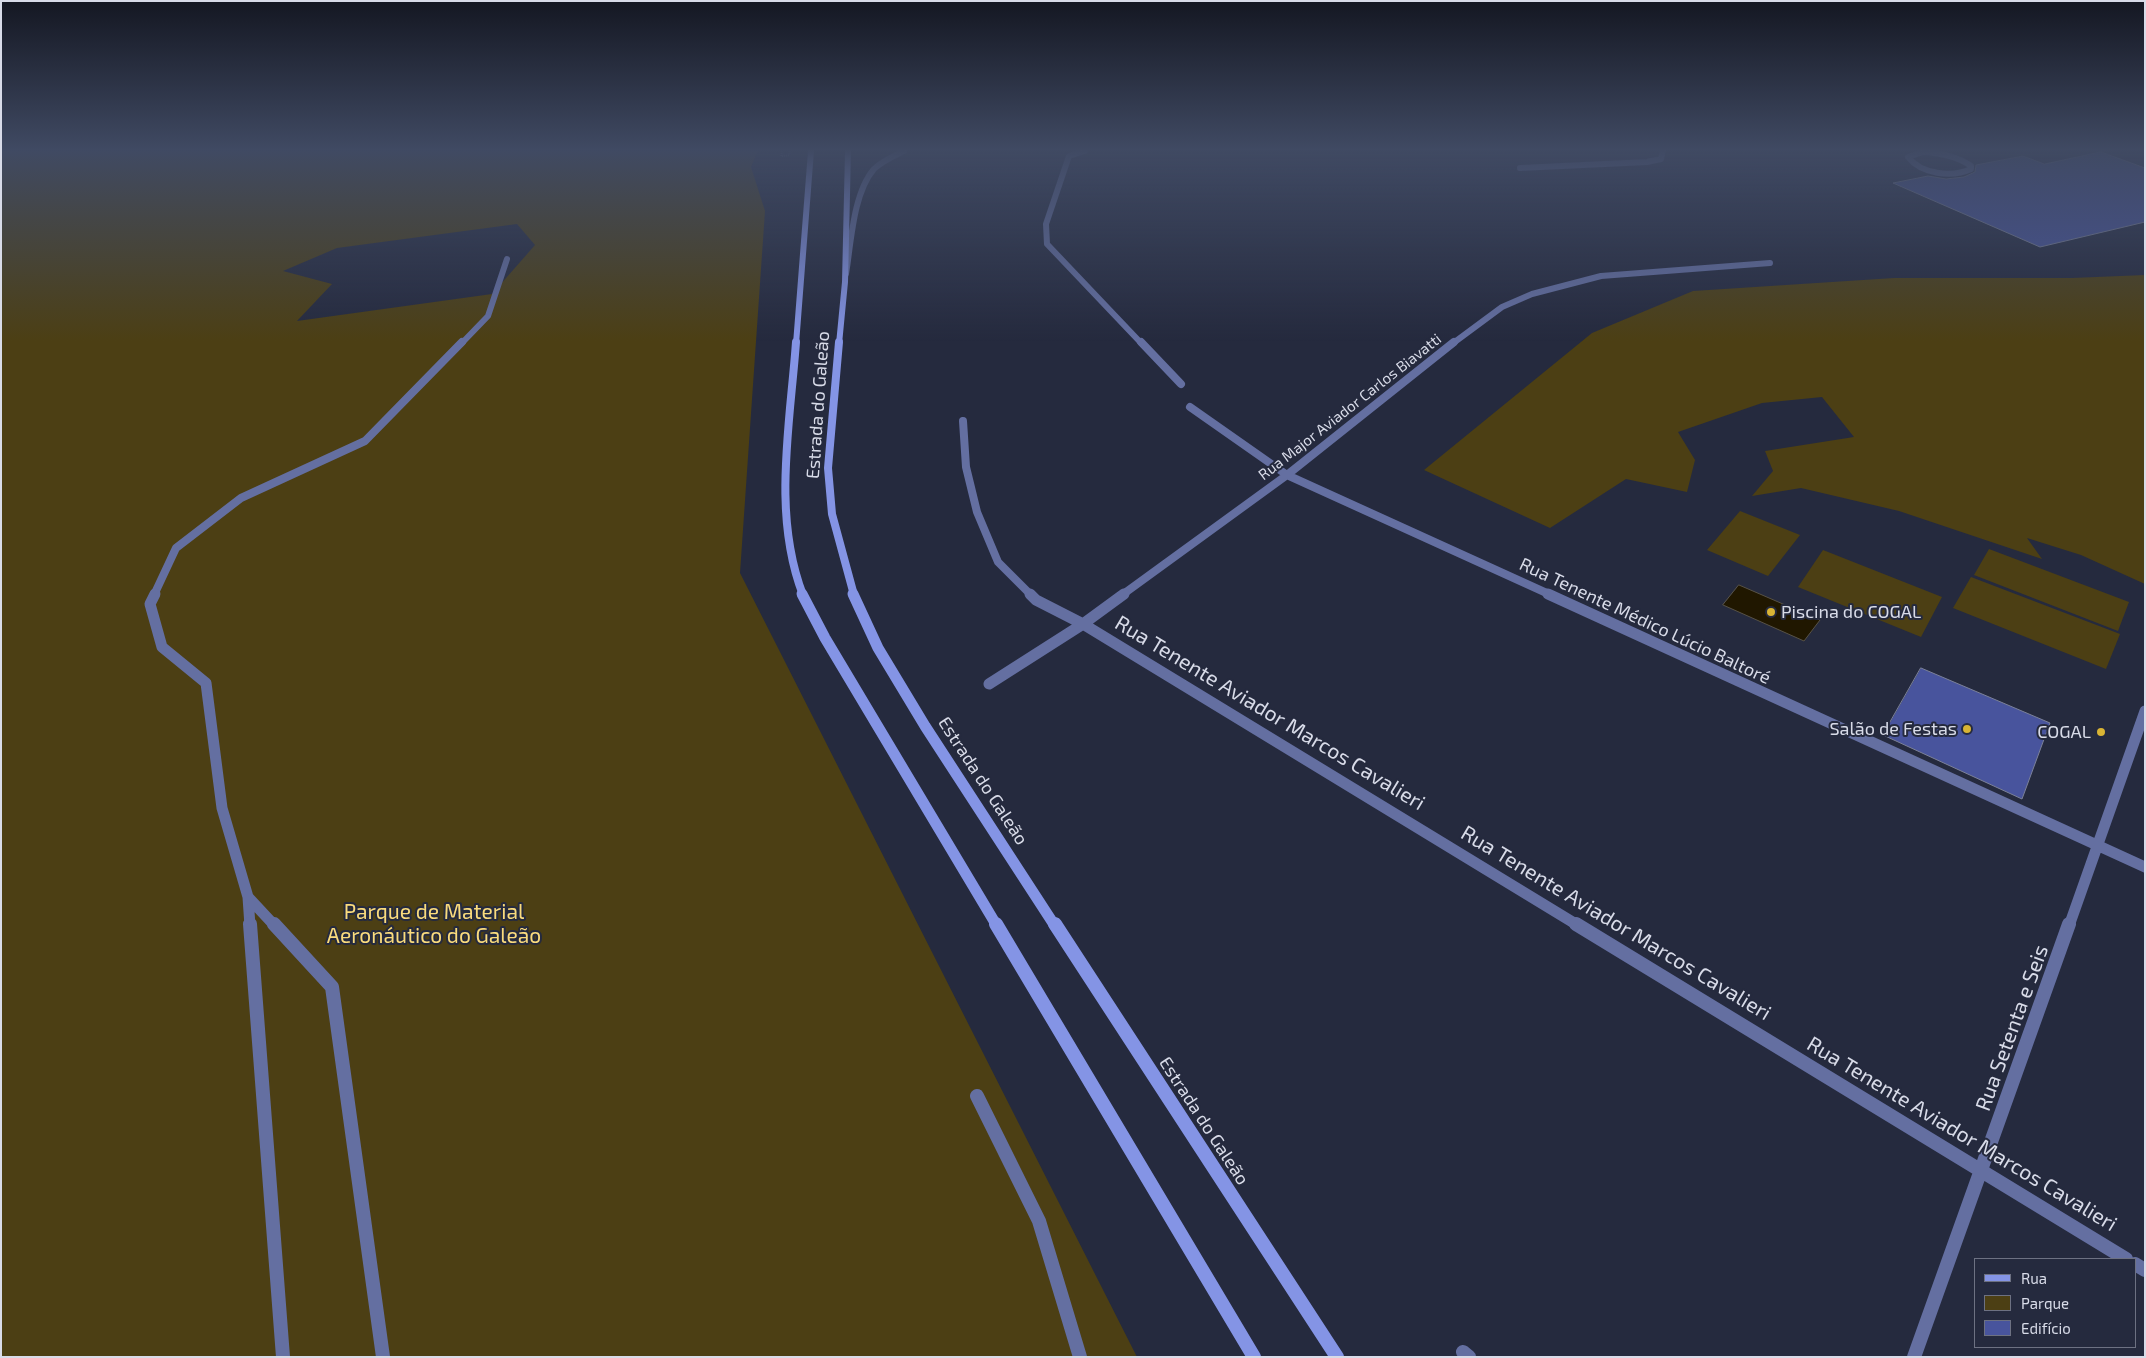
<!DOCTYPE html>
<meta charset="utf-8">
<style>
body{margin:0}
#map{position:relative;width:2146px;height:1358px;overflow:hidden;background:#252a3e;font-family:"Exo 2",sans-serif}
canvas{display:block}
.frame{position:absolute;inset:0;border:2px solid #d8dbe8;pointer-events:none}
.legend{position:absolute;left:1974px;top:1258px;width:162px;height:90px;box-sizing:border-box;background:#252a3e;border:1px solid #6d7182;margin:0;padding:6px 9px;list-style:none;font-size:15px;color:#d8dbe8}
.legend li{display:flex;align-items:center;gap:10px;height:25px}
.legend b{width:25px;border:1px solid #6d7182}
</style>
<div id="map">
<canvas width="2146" height="1358"></canvas>
<div class="frame"></div>
<ul class="legend">
<li><b style="height:6px;background:#8494e5"></b>Rua</li>
<li><b style="height:14px;background:#4c3f14"></b>Parque</li>
<li><b style="height:14px;background:#48549d"></b>Edifício</li>
</ul>
</div>
<script>
const c = document.querySelector('canvas').getContext('2d');
c.lineJoin = 'round';
function paint(path, color) { c.fillStyle = color; c.fill(path, 'evenodd'); }
function stroke(path, color, width, dash) { c.strokeStyle = color; c.lineWidth = width; c.lineCap = dash ? 'butt' : 'round'; c.setLineDash(dash || []); c.stroke(path); }
function write(font, color, halo, rows, align = 'center') {
  c.font = font + ' "Exo 2",sans-serif'; c.lineWidth = 4; c.setLineDash([]); c.textBaseline = 'middle'; c.strokeStyle = halo; c.fillStyle = color; for (const [text, x, y, turn = 0] of rows) {
    c.save(); c.translate(x, y); c.rotate((+turn || 0) * Math.PI / 180); c.textAlign = isNaN(turn) ? turn : align; if (halo) c.strokeText(text, 0, 0); c.fillText(text, 0, 0); c.restore();
  }
}
paint(new Path2D(`
 M1,151H758L751,167L765,211L740,573L1137,1357H1ZM517,224L535,245L492,294L297,321L332,284L283,271L337,248Z
 M2145,275V584L2081,555L2027,538L2042,559L1899,511L1801,488L1752,496L1773,471L1765,451L1854,437L1822,397L1762,403L1678,432L1695,460L1687,492L1626,479L1550,528L1424,470L1592,333L1693,291L1894,278H2072Z
 M1740,511L1800,535L1768,576L1707,550Z
 M1989,549L2129,602L2118,631L1974,575Z
 M1823,550L1942,597L1921,637L1798,587Z
 M1971,577L2120,634L2106,669L1953,608Z`), '#4c3f14');
const water = new Path2D(`
 M1739,585L1820,620L1804,641L1723,605Z`);
paint(water, '#201700');
stroke(water, '#575246', 1);
const building = new Path2D(`
 M2101,152L2145,168V222L2040,247L1893,183L1928,176L1946,179L1964,177L1975,172L1976,165L2023,156L2044,164Z
 M1921,668L2050,723L2022,799L1883,735Z`);
paint(building, '#48549d');
stroke(building, '#7b8199', 1);
stroke(new Path2D(`
 M782,151L781,156L789,155L790,151`), '#818595', 2, [1, 1]);
stroke(new Path2D(`
 M1520,168L1647,162L1661,159L1663,151
 M461,344L488,316L507,259`), '#646fa1', 6);
stroke(new Path2D(`
 M154,595L176,548L241,498L365,441L462,342`), '#646fa1', 8);
stroke(new Path2D(`
 M155,594L150,604L162,647L206,683L222,808L248,897L275,926
 M248,897L250,926`), '#646fa1', 11);
stroke(new Path2D(`
 M250,924L283,1357
 M274,924L332,987L383,1357
 M977,1096L1039,1221L1080,1357`), '#646fa1', 14);
stroke(new Path2D(`
 M1085,151L1069,156L1046,224L1047,244L1142,344
 M1923,152C1940,153 1957,156 1971,166V169C1952,178 1921,174 1908,157Z
 M846,274C851,244 853,193 874,169C882,161 894,156 904,151
 M1452,344L1502,307L1532,294L1601,276L1770,263`), '#646fa1', 6);
stroke(new Path2D(`
 M1141,342L1181,384
 M1190,407L1287,475L1551,595
 M963,421L966,467L977,512L998,562L1031,595
 M1122,595L1287,475L1454,342`), '#646fa1', 8);
stroke(new Path2D(`
 M1030,594L1036,600L1083,624L1579,926
 M1548,594L2145,867
 M989,684L1083,624L1124,594
 M2069,926L2145,711`), '#646fa1', 11);
stroke(new Path2D(`
 M1576,924L2126,1259
 M2135,1264L2145,1270
 M1463,1352L1469,1357
 M1914,1357L2069,924`), '#646fa1', 14);
stroke(new Path2D(`
 M796,344L811,151
 M839,344L845,282L848,151`), '#8494e5', 6);
stroke(new Path2D(`
 M796,342C790,425 772,515 803,595
 M839,342L828,468L832,514L854,595`), '#8494e5', 8);
stroke(new Path2D(`
 M802,594L825,638L997,926
 M853,594L878,648L925,726L1055,926`), '#8494e5', 11);
stroke(new Path2D(`
 M996,924L1254,1357
 M1055,924L1337,1357`), '#8494e5', 14);
const sky = c.createLinearGradient(0, 0, 0, 341);
sky.addColorStop(0, '#141722');
sky.addColorStop(0.44, '#404a63');
sky.addColorStop(1, '#404a6300');
c.fillStyle = sky;
c.fillRect(0, 0, 2146, 341);
for (const [x, y, r, color] of [
 [1771,612,5,"#d9b434"],
 [1967,729,5,"#d9b434"],
 [2101,732,5,"#d9b434"]
]) { const dot = new Path2D(); dot.arc(x, y, r, 0, 2 * Math.PI); c.fillStyle = color; c.fill(dot); stroke(dot, '#252a3e', 2); }
write('15px', '#d8dbe8', '#252a3e', [
 ["Rua Major Aviador Carlos Biavatti",1350,407,-38]
]);
write('18px', '#d8dbe8', '#252a3e', [
 ["Estrada do Galeão",818,405,-86],
 ["Rua Tenente Médico Lúcio Baltoré",1645,621,25],
 ["Estrada do Galeão",983,781,57],
 ["Estrada do Galeão",1204,1121,57]
]);
write('18px', '#d8dbe8', '#252a3e', [
 ["Piscina do COGAL",1781,612,"left"],
 ["Salão de Festas",1957,729],
 ["COGAL",2091,732]
], 'right');
write('21px', '#d8dbe8', '#252a3e', [
 ["Rua Tenente Aviador Marcos Cavalieri",1270,713,31],
 ["Rua Tenente Aviador Marcos Cavalieri",1616,923,31],
 ["Rua Setenta e Seis",2012,1028,-70],
 ["Rua Tenente Aviador Marcos Cavalieri",1962,1134,31]
]);
write('21px', '#fadb7d', '#252a3e', [
 ["Parque de Material",434,912],
 ["Aeronáutico do Galeão",434,936]
]);
</script>
